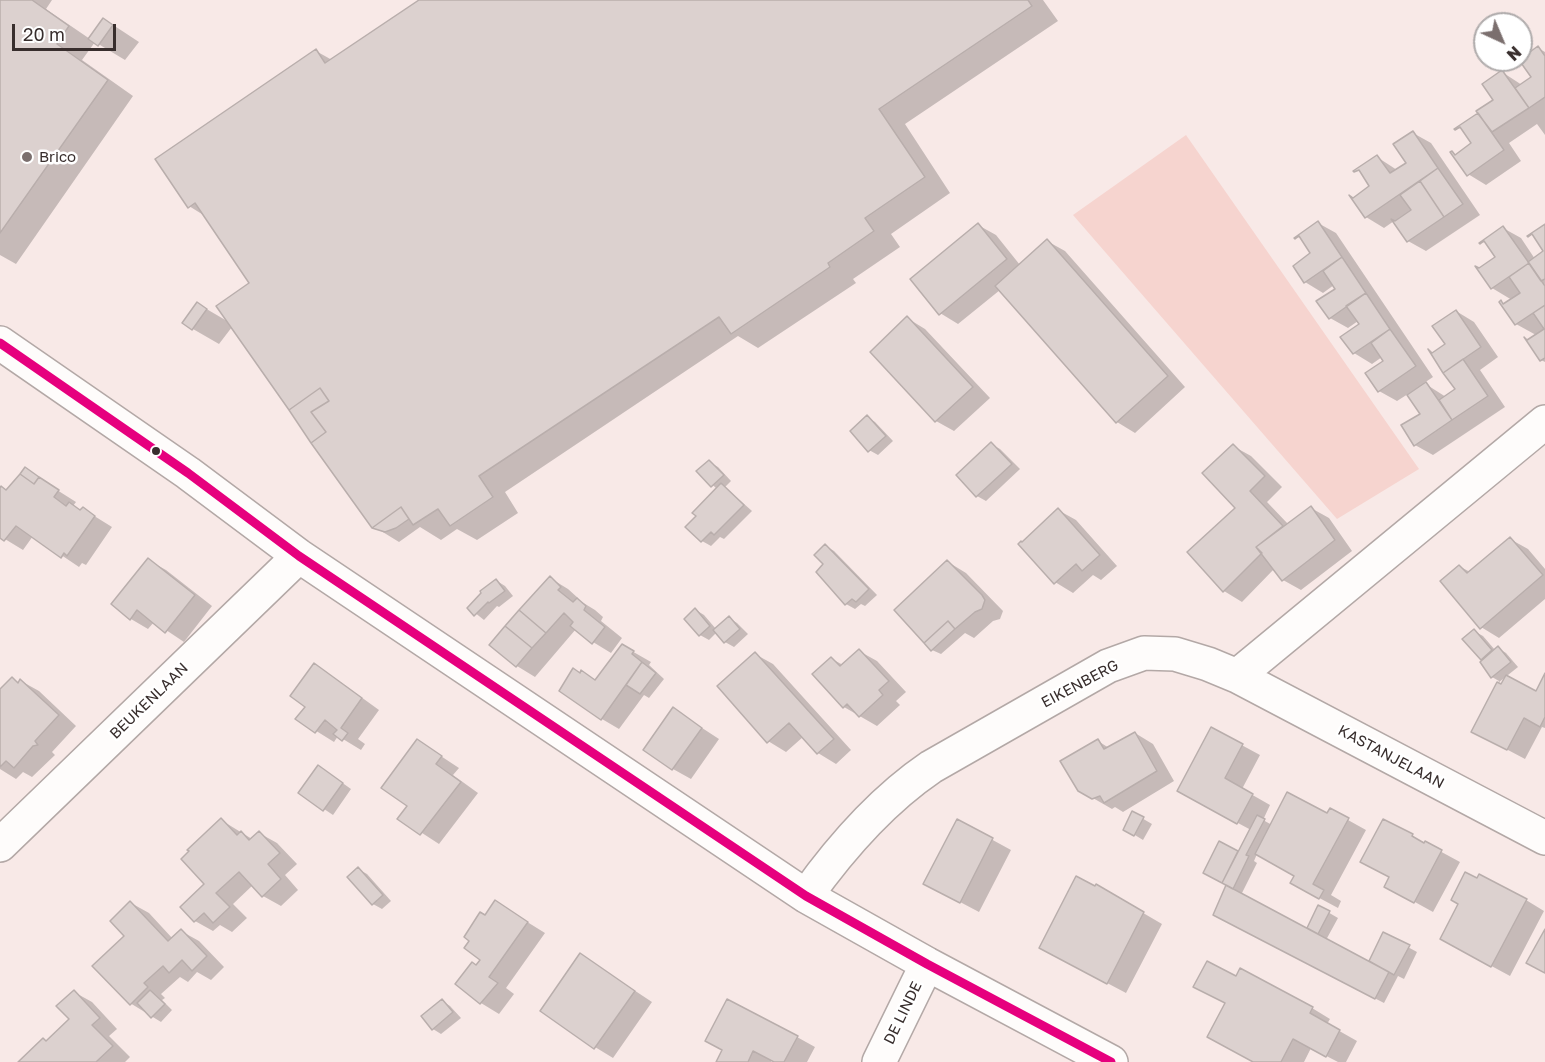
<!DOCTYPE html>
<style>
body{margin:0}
#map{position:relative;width:1545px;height:1062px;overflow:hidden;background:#f8e9e7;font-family:"Golos Text",sans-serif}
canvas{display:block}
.north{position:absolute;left:1473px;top:12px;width:60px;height:60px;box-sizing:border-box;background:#fff;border:2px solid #afabab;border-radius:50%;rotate:136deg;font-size:16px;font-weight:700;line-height:24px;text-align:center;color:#382e2d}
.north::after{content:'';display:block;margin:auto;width:21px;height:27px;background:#7b6f6e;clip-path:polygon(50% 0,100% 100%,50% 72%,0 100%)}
.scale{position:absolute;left:12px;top:24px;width:104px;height:27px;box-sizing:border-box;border:3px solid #382e2d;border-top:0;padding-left:8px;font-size:18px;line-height:21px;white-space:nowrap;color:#382e2d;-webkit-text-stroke:4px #fff;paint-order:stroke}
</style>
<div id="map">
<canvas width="1545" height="1062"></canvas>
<div class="north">N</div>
<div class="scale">20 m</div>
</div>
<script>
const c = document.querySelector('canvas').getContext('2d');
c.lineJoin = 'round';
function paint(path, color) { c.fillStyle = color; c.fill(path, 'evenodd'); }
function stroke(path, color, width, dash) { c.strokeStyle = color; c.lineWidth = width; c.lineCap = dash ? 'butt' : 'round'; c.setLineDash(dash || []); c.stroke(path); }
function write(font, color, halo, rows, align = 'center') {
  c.font = font + ' "Golos Text",sans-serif'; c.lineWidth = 5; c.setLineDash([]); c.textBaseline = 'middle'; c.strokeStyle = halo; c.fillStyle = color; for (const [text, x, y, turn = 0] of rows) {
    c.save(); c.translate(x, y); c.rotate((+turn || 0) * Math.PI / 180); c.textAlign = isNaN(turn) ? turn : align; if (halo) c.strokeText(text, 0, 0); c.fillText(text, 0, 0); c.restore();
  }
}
paint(new Path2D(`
 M1186,135L1419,469L1337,519L1073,215Z`), '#f6d4cf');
paint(new Path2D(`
 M0,0H52L46,9L90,39L104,19L139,42L125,60L95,42L82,60L133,96L16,264L0,255Z
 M422,0H1043L1058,21L905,124L950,193L891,234L900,247L853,279L856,283L758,348L738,336L505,492L518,513L477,540L457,529L441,540L420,527L399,542L373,526L232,327L219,344L193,329L198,304L227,321L251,283L205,216L189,206L316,51L332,60Z
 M1538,48L1545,52V135L1537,124L1509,143L1521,161L1486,185L1468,174L1473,144L1461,126L1495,100L1502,72L1522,85L1533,78Z
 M1413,133L1431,143L1480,215L1426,251L1408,241L1394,221L1384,228L1366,217L1377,157L1397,170L1408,163Z
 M1318,223L1336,233L1433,377L1424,383L1446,397L1457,390L1447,345L1456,311L1474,322L1498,357L1480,370L1505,407L1433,455L1415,445L1422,414L1408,394L1397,401L1379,391L1385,361L1382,357L1372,364L1354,353L1361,325L1358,321L1348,328L1330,318L1337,289L1334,285L1323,293L1305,282L1295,266L1312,253Z
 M978,225L996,235L1020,265L1047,241L1065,251L1185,387L1135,433L1117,422L1000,290L958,324L940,313Z
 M1503,228L1521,238L1535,259L1545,252V362L1541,360L1536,335L1516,324L1512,300L1492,288Z
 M907,318L925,329L990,398L954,431L936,421Z
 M867,417L875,422L893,441L878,455L869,450Z
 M991,444L1000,449L1020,469L986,501L977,496Z
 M1233,446L1251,456L1282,487L1267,502L1288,524L1311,508L1329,518L1352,551L1301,590L1283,580L1275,568L1242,602L1224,591L1189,553L1237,508Z
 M709,462L718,467L731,481L725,487L752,511L724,539L720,537L711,546L702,541L687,527L717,489L699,472Z
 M57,490L76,502L73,506L81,511L83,509L112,527L86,565L82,563L79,567L33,536L23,550L0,536V491Z
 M1058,510L1076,520L1117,566L1101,580L1093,575L1073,593L1055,582L1022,543Z
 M1510,539L1528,549L1545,569V599L1499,638L1481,627L1459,566L1470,572Z
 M826,546L834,551L877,595L865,606L861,604L855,609L846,604L825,564Z
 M148,560L166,570L212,606L184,642L154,622L148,629L131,619L113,604Z
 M948,562L966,573L1003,611L1000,619L993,621L974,638L965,633L941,654L932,650Z
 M550,578L568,589L578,598L577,599L595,610L603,617L601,621L622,638L611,653L593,642L576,629L535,677L517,666Z
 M497,581L505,586L513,596L499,607L497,606L484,620L469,608Z
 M696,610L704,615L716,629L729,618L737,623L748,634L734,647L725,642L717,632L709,640L700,635Z
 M1474,631L1483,636L1495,650L1498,648L1506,653L1518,667L1498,683L1499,681L1492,677L1483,660L1464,639Z
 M623,646L651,662L649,665L664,679L649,698L644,695L619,729L602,719L580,674L582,672L596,681Z
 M859,651L877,661L906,692L896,701L900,705L877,726L844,707L832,659L843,665Z
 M755,654L773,664L851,750L836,764L818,753L803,737L786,752L768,741Z
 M314,665L332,676L379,710L358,739L365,744L361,750L338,736L334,742L297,719L307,706Z
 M1545,677V728L1542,727L1525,759L1491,741L1537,693Z
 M12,679L20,683L21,681L39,691L76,726L52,752L55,755L32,777L23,772L16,779L0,769V691Z
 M673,709L719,739L691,779L673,769Z
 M1212,729L1260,755L1242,789L1270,805L1263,820L1272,825L1328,815L1330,810L1366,830L1331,895L1341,901L1338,908L1310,893L1296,876L1257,854L1254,861L1257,863L1241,895L1307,930L1319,907L1338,918L1326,940L1369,963L1384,934L1417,952L1404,979L1398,976L1384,1003L1223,920L1228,885L1205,872L1220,843L1239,853L1251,830L1197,801Z
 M1135,733L1153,744L1174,781L1123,812L1115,807L1112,809L1079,790L1098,741L1109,748Z
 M418,741L459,768L453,775L478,793L439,844L399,818L409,806Z
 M327,772L351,789L333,815L300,793Z
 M1133,813L1152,824L1143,840L1125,829Z
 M221,820L252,839L259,833L277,843L297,864L285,875L298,890L281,906L263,896L253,885L233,904L247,918L232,932L220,925L213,931L195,921L182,907L207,884Z
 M958,821L1011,850L979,912L943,893Z
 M1412,836L1460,862L1433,912L1404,896L1390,877Z
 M358,869L367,874L391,901L382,909L373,904L349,877Z
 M1097,886L1162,924L1126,993L1058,957Z
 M1526,900L1544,911L1510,976L1460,949Z
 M495,902L545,933L506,988L514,994L499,1014L481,1003L457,984L477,967L482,960L472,941Z
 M131,903L149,913L173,939L181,931L199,941L224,967L211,980L197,972L188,982L180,977L161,994L165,998L162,1000L172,1010L161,1022L130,1003L126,936Z
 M581,955L652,1002L613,1058L595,1047Z
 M74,992L92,1002L117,1029L109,1036L130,1057L125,1062H20L47,1042L71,1019Z
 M442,1001L450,1006L461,1018L441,1034L433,1029Z
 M1226,1003L1312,1008L1330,1019L1327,1024L1357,1041L1346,1062H1338L1311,1048L1304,1062H1255Z
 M797,1037L815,1047L807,1062H776L772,1060L771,1062H718Z`), '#0003');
const building = new Path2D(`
 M0,0H32L69,26L57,44L108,80L0,233Z
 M419,0H1028L1032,6L879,109L925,177L865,218L874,231L828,263L830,267L731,334L719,317L479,476L493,497L450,526L438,509L413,525L401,507L372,528L311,443L326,432L311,412L329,401L320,388L289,410L216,306L249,283L195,203L188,208L155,159L316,49L325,63Z
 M103,18L113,25L98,46L88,39Z
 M1538,46L1545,56V97L1529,108L1515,88L1531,77L1519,60Z
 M1502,70L1529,108L1492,132L1476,111L1493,100L1482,84Z
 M1478,113L1504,150L1467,176L1450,152L1452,151L1455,155L1471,143L1460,127L1455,130L1454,129Z
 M1413,131L1438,168L1365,218L1349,195L1353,198L1369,186L1359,170L1354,172L1353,171L1377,155L1390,173L1406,163L1393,144Z
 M1438,168L1463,204L1444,217L1420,181Z
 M1420,181L1444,217L1407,242L1391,219L1395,221L1411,210L1400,195Z
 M1318,221L1342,257L1304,283L1293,266L1310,253L1299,236L1295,239L1294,238Z
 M978,223L1007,259L939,315L910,279Z
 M1545,224V279L1541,281L1528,262L1543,251L1532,234L1528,237L1527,236Z
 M1503,226L1529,263L1491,289L1475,266L1479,268L1495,257L1484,241L1480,244L1479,243Z
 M1047,239L1168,376L1116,423L995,286Z
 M1342,257L1366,293L1329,319L1316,301L1335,289L1323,271Z
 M1529,263L1545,286V305L1515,325L1499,302L1501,300L1503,304L1520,293L1509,277Z
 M1366,293L1390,329L1353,354L1340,337L1359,324L1346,306Z
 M197,302L207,309L192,330L182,323Z
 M1545,305V358L1540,361L1524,337L1527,340L1544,329L1533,313Z
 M1456,310L1481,347L1443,373L1428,349L1432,353L1445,344L1432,326Z
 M907,316L973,387L935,422L870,352Z
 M1390,329L1416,366L1378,392L1365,373L1383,361L1371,343Z
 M1463,359L1488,396L1452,420L1439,400L1455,389L1443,373Z
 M1426,382L1452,420L1414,446L1401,425L1420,414L1407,395Z
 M320,388L329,401L311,412L326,432L311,443L289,410Z
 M867,415L886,436L868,452L850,431Z
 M991,442L1012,464L976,497L956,475Z
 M1233,444L1265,476L1250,491L1283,526L1256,547L1262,553L1223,592L1187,552L1235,508L1202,473Z
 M709,460L724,475L711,487L696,471Z
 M25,467L39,477L34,484L20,474Z
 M20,474L34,484L39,477L59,490L54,497L66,506L69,502L80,510L83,507L95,516L67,556L64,553L61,558L16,526L4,541L0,538V488L1,486L6,490Z
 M721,483L744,505L714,535L711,532L701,542L685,527L696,516L692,513Z
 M1311,506L1335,540L1282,581L1256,547Z
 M401,507L409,519L396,528L385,532L372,528Z
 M1058,508L1100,555L1082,571L1076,564L1054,584L1018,544L1021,541L1022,542Z
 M1510,537L1543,575L1480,629L1440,581L1459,565L1467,573Z
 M825,544L869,589L856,602L852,599L845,605L816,572L823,564L814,555Z
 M148,558L195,595L165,633L137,610L130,620L111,604Z
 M947,560L982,595L985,600L982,609L975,612L955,629L948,621L924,643L894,610Z
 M550,576L561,587L558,590L573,602L577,598L586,606L584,610L605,627L592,644L570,626L573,622L564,613L546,633L519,610Z
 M496,579L505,591L489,603L488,602L474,616L467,608L481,593L480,591Z
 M695,608L710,626L699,636L684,619Z
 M519,610L546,633L532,648L505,626Z
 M729,616L740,629L724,643L713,630Z
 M948,621L955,629L931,651L924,643Z
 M505,626L532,648L516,667L489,645Z
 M1474,629L1492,650L1481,660L1462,639Z
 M622,644L634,651L632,654L642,662L601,720L559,691L573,668L580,673L581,670L595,680Z
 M1498,646L1511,662L1491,678L1480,662Z
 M859,649L889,681L879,690L883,695L859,717L847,704L843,708L812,674L831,657L840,666Z
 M755,652L834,739L817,754L789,723L767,743L717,686Z
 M642,662L656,673L640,694L626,685Z
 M314,663L362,698L341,728L348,733L342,741L333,734L337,730L325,720L315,733L295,719L305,707L290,696Z
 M1545,673V717L1540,727L1524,718L1507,750L1471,732L1497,682L1501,684L1506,675L1536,691Z
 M12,677L18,683L20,679L59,715L35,741L38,745L33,746L14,768L6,761L0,767V689Z
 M673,707L702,728L672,770L643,750Z
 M1211,727L1243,744L1225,778L1253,794L1237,824L1177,791Z
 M1135,732L1157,771L1104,803L1100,796L1092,799L1078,791L1060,761L1098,739L1104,749Z
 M417,739L442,756L436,764L461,782L420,835L397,819L407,806L381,788Z
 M318,765L343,783L323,811L298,793Z
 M1287,792L1327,813L1330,808L1349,818L1313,884L1324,890L1319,899L1290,883L1294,876L1255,854Z
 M1132,811L1144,817L1134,836L1123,830Z
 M1257,815L1265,819L1246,855L1249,856L1233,889L1222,883Z
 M221,818L237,835L241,831L249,840L259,831L280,853L268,864L281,879L262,897L239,872L216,893L230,907L213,923L204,913L194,922L180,907L204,884L181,859L189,851L187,850Z
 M957,819L993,838L960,903L923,884Z
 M1383,819L1413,834L1412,836L1424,843L1425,841L1442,850L1414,903L1384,887L1389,877L1360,862Z
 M1219,841L1238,851L1222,883L1203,873Z
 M358,867L383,895L372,905L347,877Z
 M1465,872L1477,878L1479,874L1527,899L1491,967L1440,939L1458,904L1451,900Z
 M1076,876L1095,886L1096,884L1144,912L1107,984L1039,948Z
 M1226,885L1389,972L1375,999L1213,915Z
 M495,900L528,922L489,977L498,983L480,1004L455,984L472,962L476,965L480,960L464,948L469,941L464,937L480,912L485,915Z
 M130,901L168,941L181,929L207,956L192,971L182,960L169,973L163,966L144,983L148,987L130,1005L92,966L124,936L110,921Z
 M1318,905L1330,911L1318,934L1307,928Z
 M1545,929V973L1526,963Z
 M1383,932L1410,945L1394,975L1369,961Z
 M580,953L635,991L594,1049L540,1011Z
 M1207,961L1236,976L1240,968L1313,1007L1310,1013L1340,1030L1326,1057L1293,1039L1281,1062H1253L1207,1037L1225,1003L1193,987Z
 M74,990L100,1018L92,1025L113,1046L96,1062H18L43,1038L46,1041L69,1019L56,1006Z
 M150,990L165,1004L151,1018L137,1003Z
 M442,999L453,1012L432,1030L421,1016Z
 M727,999L798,1036L784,1062H774L753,1051L748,1062H716L722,1050L705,1041Z`);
paint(building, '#dcd1cf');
stroke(building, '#b9aeac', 1.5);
const street = new Path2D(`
 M0,343L188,473L299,556L806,896L927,964L1111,1062
 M1237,676L1545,838
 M0,845L299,556
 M806,896C841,847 881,801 931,767L1108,666L1144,653L1175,654L1208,664L1237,676L1545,422
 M879,1062L927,964`);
stroke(street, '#b3a8a6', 36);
stroke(street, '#fefcfb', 33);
stroke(new Path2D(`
 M0,343L188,473L299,556L806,896L927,964L1111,1062`), '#e6007e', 9);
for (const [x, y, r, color] of [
 [27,157,6,"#7b6f6e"],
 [156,451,5,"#382e2d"]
]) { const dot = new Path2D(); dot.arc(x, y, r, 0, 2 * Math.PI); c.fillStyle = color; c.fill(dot); stroke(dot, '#fff', 2); }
write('15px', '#382e2d', '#fff', [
 ["Brico",39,157]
], 'left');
write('15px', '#382e2d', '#fff', [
 ["EIKENBERG",1080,684,-28],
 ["BEUKENLAAN",149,701,-44],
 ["KASTANJELAAN",1391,757,28],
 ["DE LINDE",903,1013,-64]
]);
</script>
